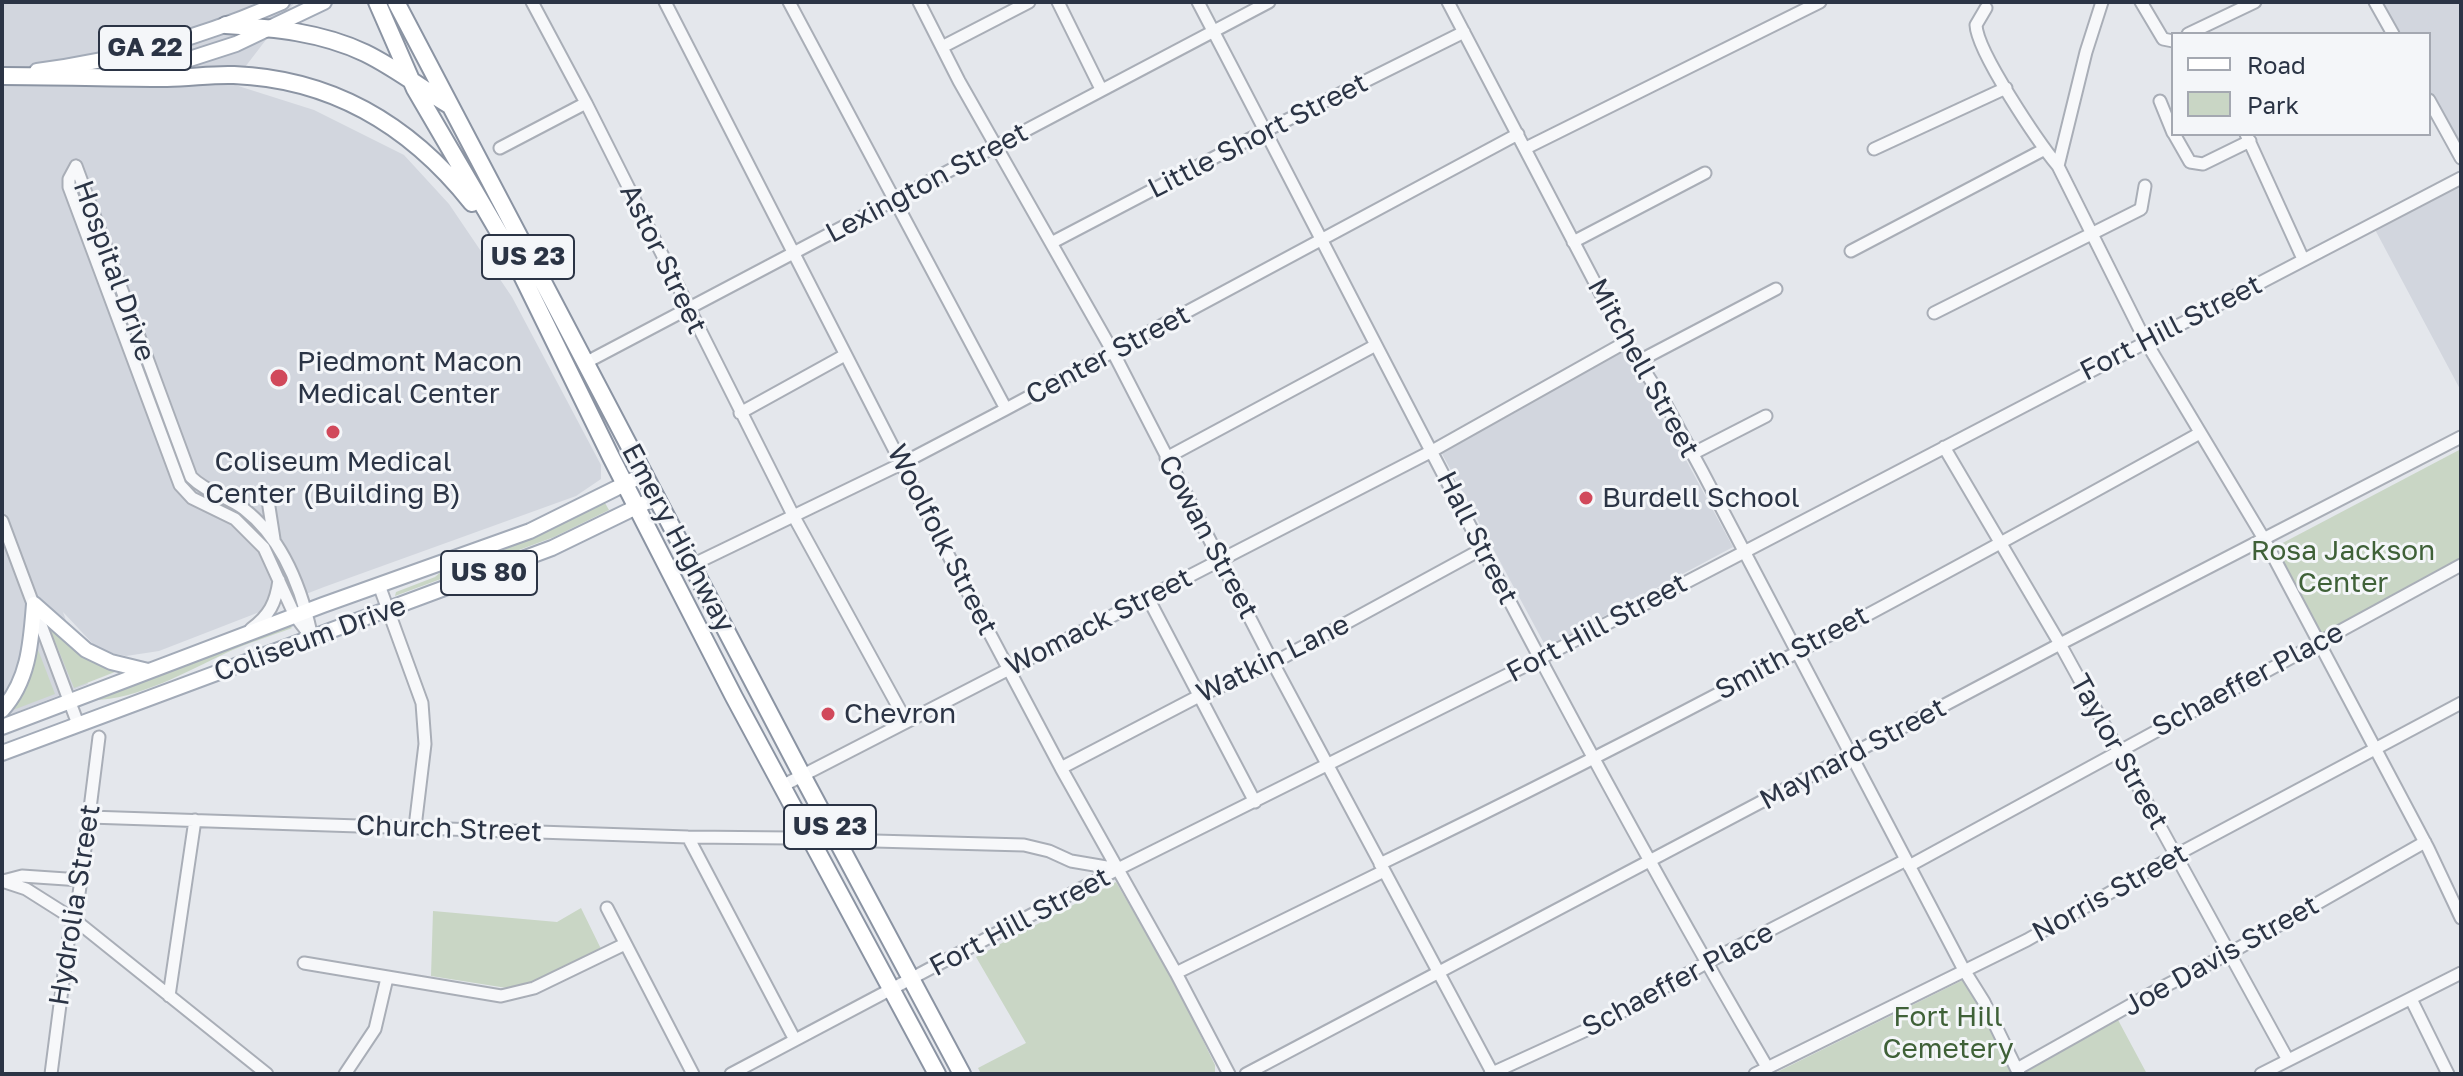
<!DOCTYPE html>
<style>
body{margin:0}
#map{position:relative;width:2463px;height:1076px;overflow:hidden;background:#e4e7ec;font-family:"Golos Text",sans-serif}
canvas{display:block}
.frame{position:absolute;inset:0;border:4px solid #2b3445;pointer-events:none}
.legend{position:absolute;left:2171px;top:32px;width:260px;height:104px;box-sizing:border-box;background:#f4f6f9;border:2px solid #a4a8b1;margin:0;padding:10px 14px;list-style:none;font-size:24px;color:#2b3445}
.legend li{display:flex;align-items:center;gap:16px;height:40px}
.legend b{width:40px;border:2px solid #a4a8b1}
</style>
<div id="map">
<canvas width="2463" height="1076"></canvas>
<div class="frame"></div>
<ul class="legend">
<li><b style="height:10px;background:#fff"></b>Road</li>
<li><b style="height:22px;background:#c9d6c5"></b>Park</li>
</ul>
</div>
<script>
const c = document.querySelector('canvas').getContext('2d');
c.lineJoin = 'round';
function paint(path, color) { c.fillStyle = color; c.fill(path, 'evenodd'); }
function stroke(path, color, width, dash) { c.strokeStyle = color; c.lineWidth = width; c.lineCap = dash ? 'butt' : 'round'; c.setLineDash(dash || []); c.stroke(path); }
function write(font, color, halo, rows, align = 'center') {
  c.font = font + ' "Golos Text",sans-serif'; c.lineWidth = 6; c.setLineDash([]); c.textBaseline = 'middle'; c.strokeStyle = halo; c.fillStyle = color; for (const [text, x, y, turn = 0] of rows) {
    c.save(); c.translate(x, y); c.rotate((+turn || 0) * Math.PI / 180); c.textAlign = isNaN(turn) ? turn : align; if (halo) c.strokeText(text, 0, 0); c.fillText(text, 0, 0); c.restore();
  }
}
paint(new Path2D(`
 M2,2H295L232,84L314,110L404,155L449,204L512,297L601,465V479L576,496L324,587L159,651L126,656L112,653L95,646L63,612L88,684L2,718Z
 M2375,2H2461V158L2429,100V34H2393Z
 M2461,178V391L2372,224Z
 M1626,349L1733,547L1546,647L1440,450Z`), '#d2d6de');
paint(new Path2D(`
 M2461,449V560L2323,636L2275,547Z
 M605,503L609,510L554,537L395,596L396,592L435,577L443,570L545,532Z
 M45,617L120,670L74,688Z
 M290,626L292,628C271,636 248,643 228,652C188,671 137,700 93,700Z
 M37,647L55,694L13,710L22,694Z
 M1116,882L1171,975L1215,1065V1074H981L978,1068L1026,1043L976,957Z
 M581,908L603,953L513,989L431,976L433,911L557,922Z
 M1963,980L1980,1006L2014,1074H1773Z
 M2117,1018L2147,1074H2025V1072Z`), '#c9d6c5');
const minor = new Path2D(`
 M532,2L586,103L793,515L906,721
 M665,2L955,568L1061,768L1176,973L1229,1074
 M789,2L1006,409
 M919,2L959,81L1113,352L1273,663L1493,1074
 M1058,2L1101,89
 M1198,2C1385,359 1564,720 1767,1067
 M1448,2L1626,342L1664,401L1702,471L1964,970L1984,1002L2019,1074
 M2102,2L2086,52L2058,166L2146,342L2264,539L2428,848L2461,918
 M2141,2L2163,39L2173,41
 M2375,2L2393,34
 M1986,8L1976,25C1977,52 2039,143 2058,166
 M2188,34L2255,2
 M942,47L1029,2
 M2429,100L2461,158
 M2160,101L2173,133
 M2174,134L2190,162L2203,164L2250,141
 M2246,134L2303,259
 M500,148L586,103
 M1526,148L1820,2
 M1874,149L2006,88
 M76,166L69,179V187L180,485L192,498L235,519L264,548L295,616L312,638
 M76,166L191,477C207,493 227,496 244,509C283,539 301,587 311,633
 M1053,242L1265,131L1464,32
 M1573,242L1705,173
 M1851,251L2045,149
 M1934,313L2141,209L2145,186
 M1639,361L1776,289
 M585,363L1269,2
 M740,413L845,355
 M1944,447L2060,644L2288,1060
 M1692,454L1766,416
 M1166,458L1376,345
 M267,494L274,539
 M2,521L78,724
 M692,565L903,463L1006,409L1518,134
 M379,585L422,703L425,744L415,827
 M1148,598L1255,802
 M251,629C269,616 276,603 279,580
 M1061,768L1199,696L1273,663L1482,549
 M782,786L1432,451L1626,342
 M89,817L688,837L791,838L807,831
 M688,837L795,1040
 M837,840L1024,845L1049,851L1071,861L1118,869
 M1380,864C1658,730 1930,583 2200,433
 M1909,866L2461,565
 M2,881L26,889L75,920L267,1074
 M3,881L22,876L81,880
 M607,908L693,1074
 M304,963L501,996L534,988L625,944
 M1176,973L1384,871
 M169,996L195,820
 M2411,999L2448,1074
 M2017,1069L2159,989L2230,953L2425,842
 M51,1074L69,935L75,920L81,880L99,737
 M345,1074L375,1029L387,978
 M731,1074L1118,869L1539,659L2461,178
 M1246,1074L2060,644L2461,437
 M1490,1074L1604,1022L1706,963L1906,860
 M1755,1074L2027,940L2176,855L2461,703
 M2261,1074L2461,973`);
const major = new Path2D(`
 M37,71C120,60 205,36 282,2
 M140,75L236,44L324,2
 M34,604L86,650L111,662L148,671
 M2,710C29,680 31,642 34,604
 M2,727L323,605L530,531L645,474
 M2,753L552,548L657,497`);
const highway = new Path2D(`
 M377,2L415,89L512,255L611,457L734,697L937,1074
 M396,2L802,775L962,1074
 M226,25C274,28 321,32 365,53C394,67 421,88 449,105
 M3,76C58,76 113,78 167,78C190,78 212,74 234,75C334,79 411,126 472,203`);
stroke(minor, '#a9aeb7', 15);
stroke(major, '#a3abb8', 18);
stroke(highway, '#8b94a3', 20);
stroke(minor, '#f7f8fa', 11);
stroke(major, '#fff', 14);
stroke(highway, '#fff', 16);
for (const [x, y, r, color] of [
 [279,378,10,"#d1495b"],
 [333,432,8,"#d1495b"],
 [1586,498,8,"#d1495b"],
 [828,714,8,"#d1495b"]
]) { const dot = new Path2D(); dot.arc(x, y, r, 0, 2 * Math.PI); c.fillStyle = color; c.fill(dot); stroke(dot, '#f4f6f9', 3); }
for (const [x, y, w] of [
 [145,48,92],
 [528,257,92],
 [489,573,96],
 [830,827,92]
]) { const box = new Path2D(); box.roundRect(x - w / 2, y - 22, w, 44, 6); c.fillStyle = '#f4f6f9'; c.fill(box); stroke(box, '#2b3445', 2); }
write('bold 26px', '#2b3445', null, [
 ["GA 22",145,48],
 ["US 23",528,257],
 ["US 80",489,573],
 ["US 23",830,827]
]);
write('28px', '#2b3445', '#f4f6f9', [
 ["Little Short Street",1258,136,-27],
 ["Lexington Street",927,183,-28],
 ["Astor Street",663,259,64],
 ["Hospital Drive",114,271,70],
 ["Fort Hill Street",2171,328,-27],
 ["Center Street",1108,355,-28],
 ["Mitchell Street",1643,368,61],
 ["Cowan Street",1208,537,62],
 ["Emery Highway",678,538,62],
 ["Hall Street",1477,538,63],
 ["Woolfolk Street",942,540,63],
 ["Womack Street",1099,622,-27],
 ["Fort Hill Street",1597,628,-28],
 ["Coliseum Drive",310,639,-20],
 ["Smith Street",1792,653,-28],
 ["Watkin Lane",1273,659,-26],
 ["Schaeffer Place",2248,680,-28],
 ["Taylor Street",2119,752,61],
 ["Maynard Street",1853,754,-28],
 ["Church Street",449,829,2],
 ["Norris Street",2110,893,-29],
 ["Hydrolia Street",75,905,-81],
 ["Fort Hill Street",1020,922,-28],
 ["Joe Davis Street",2221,956,-29],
 ["Schaeffer Place",1678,980,-28]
]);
write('28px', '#2b3445', '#f4f6f9', [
 ["Piedmont Macon",297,362],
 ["Medical Center",297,394],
 ["Coliseum Medical",333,462,"center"],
 ["Center (Building B)",333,494,"center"],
 ["Burdell School",1602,498],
 ["Chevron",844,714]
], 'left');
write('28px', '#3f6138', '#f4f6f9', [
 ["Rosa Jackson",2343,551],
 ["Center",2343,583],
 ["Fort Hill",1948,1017],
 ["Cemetery",1948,1049]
]);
</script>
